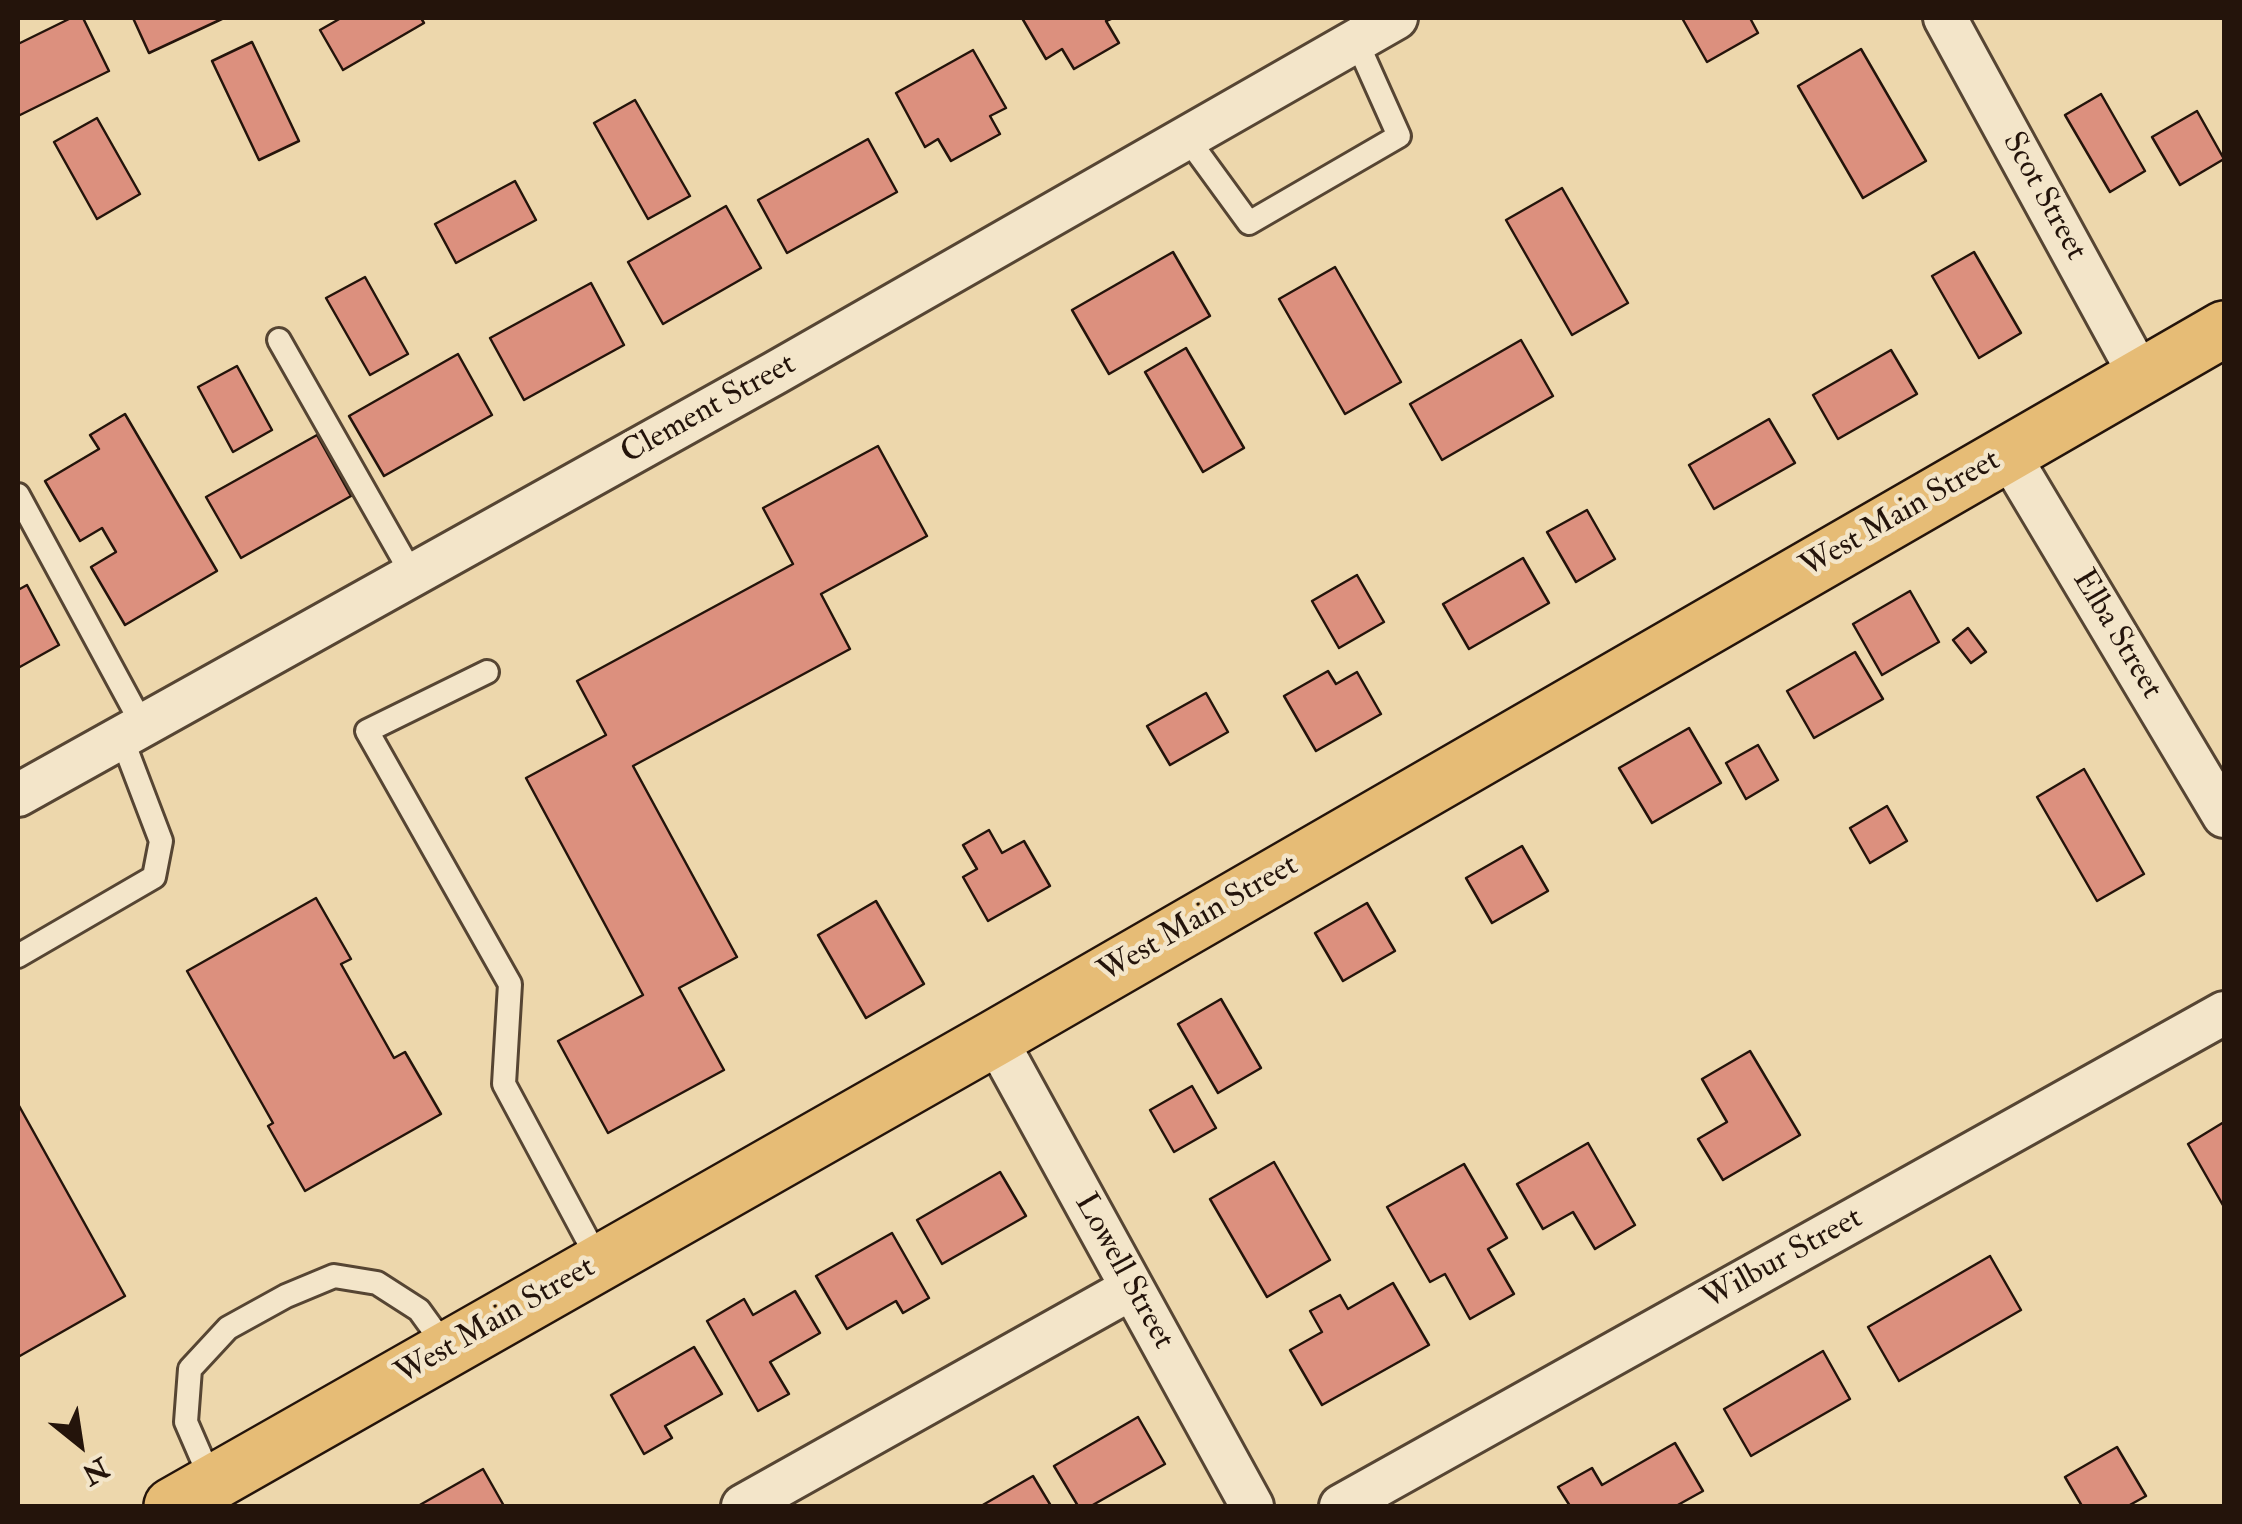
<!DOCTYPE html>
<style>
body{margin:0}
#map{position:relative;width:2242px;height:1524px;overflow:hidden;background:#edd7ac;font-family:"IM FELL Double Pica",serif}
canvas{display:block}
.frame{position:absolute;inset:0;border:20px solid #24140b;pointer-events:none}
.north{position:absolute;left:30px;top:1394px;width:100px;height:100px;-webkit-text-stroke:8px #f3e5c9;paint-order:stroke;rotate:150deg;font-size:28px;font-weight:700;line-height:40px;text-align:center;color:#24140b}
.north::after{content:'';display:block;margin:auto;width:35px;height:45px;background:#24140b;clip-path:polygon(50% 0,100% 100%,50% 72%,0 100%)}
</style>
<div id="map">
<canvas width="2242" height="1524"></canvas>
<div class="frame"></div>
<div class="north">N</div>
</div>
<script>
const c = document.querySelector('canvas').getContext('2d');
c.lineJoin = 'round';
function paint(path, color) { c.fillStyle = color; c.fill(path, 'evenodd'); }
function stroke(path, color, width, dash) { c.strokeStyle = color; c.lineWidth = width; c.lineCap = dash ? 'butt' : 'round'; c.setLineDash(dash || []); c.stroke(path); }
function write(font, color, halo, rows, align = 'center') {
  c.font = font + ' "IM FELL Double Pica",serif'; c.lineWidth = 9; c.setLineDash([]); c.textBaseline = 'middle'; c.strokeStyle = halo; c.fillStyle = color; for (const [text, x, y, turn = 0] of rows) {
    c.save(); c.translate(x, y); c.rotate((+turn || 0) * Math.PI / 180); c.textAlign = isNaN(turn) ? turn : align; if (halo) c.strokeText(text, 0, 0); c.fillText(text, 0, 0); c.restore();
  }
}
const building = new Path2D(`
 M71,18H83L109,71L18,116V44Z
 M133,18H224L149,53Z
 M341,18H421L424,23L343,70L320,30Z
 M1022,18H1113L1106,21L1119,43L1074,69L1062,49L1046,59Z
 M1682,18H1750L1758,33L1707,62Z
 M252,42L299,141L259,160L212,61Z
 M1861,49L1926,161L1863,198L1798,86Z
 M973,50L1006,108L990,116L1000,134L951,161L938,139L925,147L896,93Z
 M2101,94L2145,171L2110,192L2065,115Z
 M635,100L690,196L648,219L594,123Z
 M2197,111L2224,159L2180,185L2152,137Z
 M97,118L140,194L97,219L54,142Z
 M868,139L897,192L787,253L758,200Z
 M515,181L536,220L456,263L435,224Z
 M1562,188L1628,303L1572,335L1506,220Z
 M726,206L761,268L663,324L628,262Z
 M1173,252L1210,316L1109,374L1072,310Z
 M1974,252L2021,333L1979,358L1932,276Z
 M1335,267L1401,382L1345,414L1279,299Z
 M365,277L408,354L370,375L326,298Z
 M591,283L624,345L524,400L490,338Z
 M1521,340L1553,396L1442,460L1410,404Z
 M1186,348L1244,448L1203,472L1145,372Z
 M1891,350L1917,394L1838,439L1813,395Z
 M458,354L492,415L384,476L349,416Z
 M237,366L272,430L233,452L198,387Z
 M125,414L217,571L125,625L91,567L116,552L102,528L80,541L45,481L99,449L90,435Z
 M1769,419L1795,463L1714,509L1689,465Z
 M317,435L351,496L241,558L206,497Z
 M878,446L927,536L821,594L850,649L633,766L737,957L679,988L724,1070L608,1133L558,1041L643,995L526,778L606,735L577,681L793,564L763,508Z
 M1587,510L1615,559L1576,582L1547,532Z
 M1523,558L1549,603L1469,649L1443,604Z
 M1357,575L1384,622L1339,648L1312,601Z
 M27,585L59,645L18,668V590Z
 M1910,591L1939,642L1882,675L1853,624Z
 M1968,628L1986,652L1971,663L1953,640Z
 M1855,652L1883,699L1814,738L1787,691Z
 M1328,671L1336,684L1357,672L1381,714L1316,751L1284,696Z
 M1206,693L1228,732L1170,765L1147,726Z
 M1689,728L1721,783L1652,823L1619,768Z
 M1758,745L1778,780L1746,799L1726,763Z
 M2084,769L2144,874L2097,901L2037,797Z
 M1887,806L1907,841L1870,863L1850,828Z
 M989,830L1002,853L1024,841L1050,886L988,921L963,877L977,869L963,845Z
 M1522,846L1548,891L1492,923L1466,878Z
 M316,898L351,959L341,964L394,1058L405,1052L441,1114L305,1191L268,1126L273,1123L187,971Z
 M876,901L924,984L866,1018L818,935Z
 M1367,903L1395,951L1343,981L1315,933Z
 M1221,999L1261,1068L1218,1093L1178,1024Z
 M1750,1051L1800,1135L1723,1180L1698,1139L1727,1122L1702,1079Z
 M1192,1086L1216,1128L1174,1152L1150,1110Z
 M18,1104L125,1296L18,1357Z
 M2224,1122V1207L2188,1144Z
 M1588,1143L1635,1225L1595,1249L1573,1212L1543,1229L1517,1184Z
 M1274,1162L1330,1260L1267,1297L1210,1199Z
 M1464,1164L1507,1238L1488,1249L1514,1294L1470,1319L1445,1274L1430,1282L1387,1207Z
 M1000,1172L1026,1216L942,1264L917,1220Z
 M892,1233L929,1298L903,1313L896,1301L847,1329L816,1276Z
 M1990,1256L2021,1310L1899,1381L1868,1327Z
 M1393,1283L1429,1345L1322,1405L1290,1350L1322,1332L1310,1311L1340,1295L1348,1309Z
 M795,1291L820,1333L770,1362L789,1394L758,1411L707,1321L744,1299L753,1315Z
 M694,1347L722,1394L665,1426L672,1438L644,1454L611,1395Z
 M1823,1351L1850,1399L1751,1456L1724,1409Z
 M1138,1417L1165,1464L1091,1506H1078L1054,1466Z
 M1675,1443L1703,1491L1676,1506H1570L1558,1487L1592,1468L1602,1485Z
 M2117,1447L2146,1496L2128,1506H2082L2065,1477Z
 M483,1469L504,1506H418Z
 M1033,1476L1051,1506H981Z`);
paint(building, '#dc907e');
stroke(building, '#24140b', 2.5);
const service = new Path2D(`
 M1187,138L1249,223L1399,136L1356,40
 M279,340L413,576
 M18,495L142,724
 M487,672L367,731L510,984L504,1084L600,1263
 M18,956L154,877L161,841L121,736
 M212,1482L186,1422L190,1369L228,1328L286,1296L334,1276L377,1283L419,1310L448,1350`);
const minor = new Path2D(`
 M1945,18L2141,377
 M2008,454L2224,816
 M18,795L775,373L1396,18
 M995,1038L1252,1506
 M743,1506L1132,1288
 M1341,1506L2224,1013`);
const primary = new Path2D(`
 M172,1506L995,1038L2224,329`);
stroke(service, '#564533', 28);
stroke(minor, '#564533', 48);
stroke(primary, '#24140b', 60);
stroke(service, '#f3e5c9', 22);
stroke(minor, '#f3e5c9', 42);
stroke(primary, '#e6bc76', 55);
write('32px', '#24140b', '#f3e5c9', [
 ["Scot Street",2043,197,61],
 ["Clement Street",709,410,-29],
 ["West Main Street",1901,515,-30],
 ["Elba Street",2116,635,59],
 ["West Main Street",1199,920,-30],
 ["Wilbur Street",1783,1260,-29],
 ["Lowell Street",1123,1272,61],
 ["West Main Street",496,1322,-30]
]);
</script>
